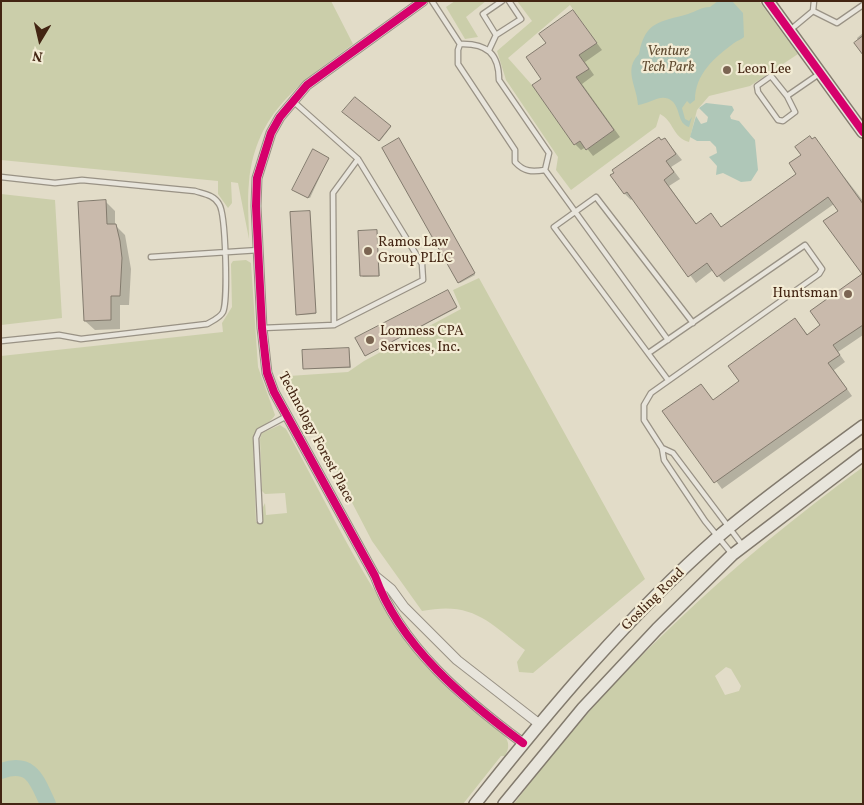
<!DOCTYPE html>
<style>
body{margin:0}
#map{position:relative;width:864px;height:805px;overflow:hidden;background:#e2dcc8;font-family:Vollkorn,serif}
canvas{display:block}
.frame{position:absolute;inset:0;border:2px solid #432513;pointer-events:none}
.north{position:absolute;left:15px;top:15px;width:50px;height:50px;-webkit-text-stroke:4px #f3ecd5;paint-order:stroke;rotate:189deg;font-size:14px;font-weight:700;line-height:20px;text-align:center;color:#432513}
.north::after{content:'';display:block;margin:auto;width:18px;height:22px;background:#432513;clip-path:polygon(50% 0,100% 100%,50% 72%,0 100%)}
</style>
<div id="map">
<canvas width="864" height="805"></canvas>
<div class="frame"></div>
<div class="north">N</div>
</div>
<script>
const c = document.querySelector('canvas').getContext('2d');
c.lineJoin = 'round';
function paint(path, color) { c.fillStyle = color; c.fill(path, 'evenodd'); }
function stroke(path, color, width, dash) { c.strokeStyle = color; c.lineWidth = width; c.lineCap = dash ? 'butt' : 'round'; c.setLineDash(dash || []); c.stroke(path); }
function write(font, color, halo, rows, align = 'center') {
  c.font = font + ' Vollkorn,serif'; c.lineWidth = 4.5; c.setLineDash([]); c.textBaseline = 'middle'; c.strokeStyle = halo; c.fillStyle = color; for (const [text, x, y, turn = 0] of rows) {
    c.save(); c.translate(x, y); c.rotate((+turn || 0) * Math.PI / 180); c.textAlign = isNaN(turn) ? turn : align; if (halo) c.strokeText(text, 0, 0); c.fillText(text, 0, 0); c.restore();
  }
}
paint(new Path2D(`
 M1,1H331L353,44C301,83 256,111 249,182C247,201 249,221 249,239L238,183L231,182L232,203L228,208L218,194V181L1,160Z
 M455,1H486L466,17L478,37L465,39L446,7Z
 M517,1H759L798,54L750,86L709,96L697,110L689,142C672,137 674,121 660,114L656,127L571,190L556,170L558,157L506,80L497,51L532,21ZM570,5L597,43L579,55L589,69L576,77L614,130L586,150L580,141L574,145L532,85L508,58Z
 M1,194L55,200L62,318L1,325Z
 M246,260L251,263L258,367L275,415C269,426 256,425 253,439L256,522H263V507L265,503L266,515L287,513L285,493L265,494L262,491L260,439L262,433L280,425L286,429C330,509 369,595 428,666C438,679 450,691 462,702C474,712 499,726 506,738C510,745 508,750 505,756H501L463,804H1V356L223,332L222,323L232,307L231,264L233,261Z
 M479,278L645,579L533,673L519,672L517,662L525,650C488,621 472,601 422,611L372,541L293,389L289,376L348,372L364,361L461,309L453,290Z
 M863,467V804H514C607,677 736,559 863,467ZM726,667L731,669L741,686L739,691L725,695L715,676Z`), '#cbceaa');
paint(new Path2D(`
 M718,1H732L743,13L744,37C741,40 738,40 734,43C715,57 695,74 695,100L690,104L687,101L682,108L685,119L689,121L692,117L689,127C677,123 681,109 672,101C662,92 649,104 638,105C637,86 623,70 639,54C645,21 660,22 688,14C697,11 701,7 710,7Z
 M706,103L732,106L734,110L730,116L731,119L739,121L755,140L758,170L751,181L741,182L723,173L716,175L717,166L709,157L717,153L716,147L710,141H697L690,137L696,116L701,124L707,122L708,117L699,108Z`), '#afc7b8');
paint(new Path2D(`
 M573,11L602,50L585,62L594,75L582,84L620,137L593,156L586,147L581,150L575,144L543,79L547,43Z
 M863,33V53L857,38Z
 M355,98L391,127L380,141L344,112Z
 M665,139L682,160L671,167L680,179L669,186L697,225L711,215L722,228L798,175L803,155L815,139L863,201V274L840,211L834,204L724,282L713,270L696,283L633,198L631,200L625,194L612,176Z
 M400,141L475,275L460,283L459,282Z
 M328,159L310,198L294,191Z
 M105,201L115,211V225L125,235L131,269L129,305H120V329L95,330L85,321Z
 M310,213L316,314L299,315L298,314Z
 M376,231L380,276L363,277L362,276Z
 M863,275V335L838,352L845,362L834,370L852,396L722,489L664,411L701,385L714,401L741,382L795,319L808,335L822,325Z
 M448,293L457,308L366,355L357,339Z
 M349,349L351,368L304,369Z`), '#0003');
stroke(new Path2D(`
 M1,771C32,760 37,781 48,804`), '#afc7b8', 16);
const building = new Path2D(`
 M573,10L597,43L579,55L589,69L576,77L614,130L586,150L580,141L574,145L532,85L541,79L526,57L546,43L539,34Z
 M863,36V55L854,43Z
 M355,97L391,126L379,141L342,112Z
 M810,136L812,139L815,137L863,204V325L833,345L840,355L828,363L847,389L714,483L662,411L701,384L713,400L739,381L728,366L795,318L807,335L820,325L810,311L862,274L823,221L838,211L828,197L717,277L707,263L688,277L627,192L624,194L610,175L614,173L612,170L659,137L661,140L665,138L676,154L666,161L674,172L664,180L696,224L711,213L721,227L796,174L789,163L801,155L795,147Z
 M399,138L475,273L458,283L382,148Z
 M313,149L329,158L308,198L292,190Z
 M106,200L107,224H116L120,241L122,258L120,296H111V320L84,321L78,202Z
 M310,211L316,313L296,315L290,212Z
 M377,230L379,276H360L358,231Z
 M448,290L457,307L365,356L355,338Z
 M349,348L350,367L303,369L302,350Z`);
paint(building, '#c9baac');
stroke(building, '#827a6d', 1);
const lane = new Path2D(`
 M432,1L460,44
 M814,1L813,11L837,23L863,5
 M789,31L813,11
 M496,35L483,14L502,1
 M489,50L496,35L521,19L509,1
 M787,96L795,112L783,121L778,120L758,92L757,86L771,76L787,96L819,74
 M545,170L549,153L499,80C499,54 487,43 460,44L458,50V64L515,150V162C524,172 532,172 545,170L668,340
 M1,177L55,183L82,180L195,191C204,194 214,195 219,204C226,214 228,301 223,312C220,318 212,321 207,324L81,339L59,335L1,341
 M151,257L259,250
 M334,325L333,193L358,159
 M262,328L334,325L423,280L422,264L358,159L294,102
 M650,352L805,245L822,269L819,274L651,393L644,405V420L662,448L664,460L705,521L732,554
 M668,380L554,227L596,197L693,323
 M662,448L673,453L743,546
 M260,521L256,438L259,431L287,416`);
const street = new Path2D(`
 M423,1L307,85L280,117L271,133L257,178L256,206L262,328L267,373L274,392L375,576C400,646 465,700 523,743
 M375,576L391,589L404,607L457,660L538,723`);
const secondary = new Path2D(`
 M768,1L863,132
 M475,804C550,709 628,616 719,536C765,497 814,462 863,426
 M504,804L583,708L657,629L732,555L863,455`);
stroke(lane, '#999285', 7);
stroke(street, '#999285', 11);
stroke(secondary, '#827a6d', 14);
stroke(lane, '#e8e5dc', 4.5);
stroke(street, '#e8e5dc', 9);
stroke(secondary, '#e8e5dc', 11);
stroke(new Path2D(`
 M423,1L307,85L280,117L271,133L257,178L256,206L262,328L267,373L274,392L375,576C400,646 465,700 523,743
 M768,1L863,132`), '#d6006c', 8);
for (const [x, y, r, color] of [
 [727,70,5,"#7b6552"],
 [368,251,5,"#7b6552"],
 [848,294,5,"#7b6552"],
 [370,340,5,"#7b6552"]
]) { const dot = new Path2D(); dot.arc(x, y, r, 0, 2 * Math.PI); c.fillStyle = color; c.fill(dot); stroke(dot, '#f3ecd5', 2); }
write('italic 14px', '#604c32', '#f3ecd5', [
 ["Venture",668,52],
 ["Tech Park",668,68]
]);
write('14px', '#432513', '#f3ecd5', [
 ["Leon Lee",737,70],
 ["Ramos Law",378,243],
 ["Group PLLC",378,259],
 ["Huntsman",838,294,"right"],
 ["Lomness CPA",380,332],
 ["Services, Inc.",380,348]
], 'left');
write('14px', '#432513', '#f3ecd5', [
 ["Technology Forest Place",315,438,62],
 ["Gosling Road",654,600,-45]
]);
</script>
